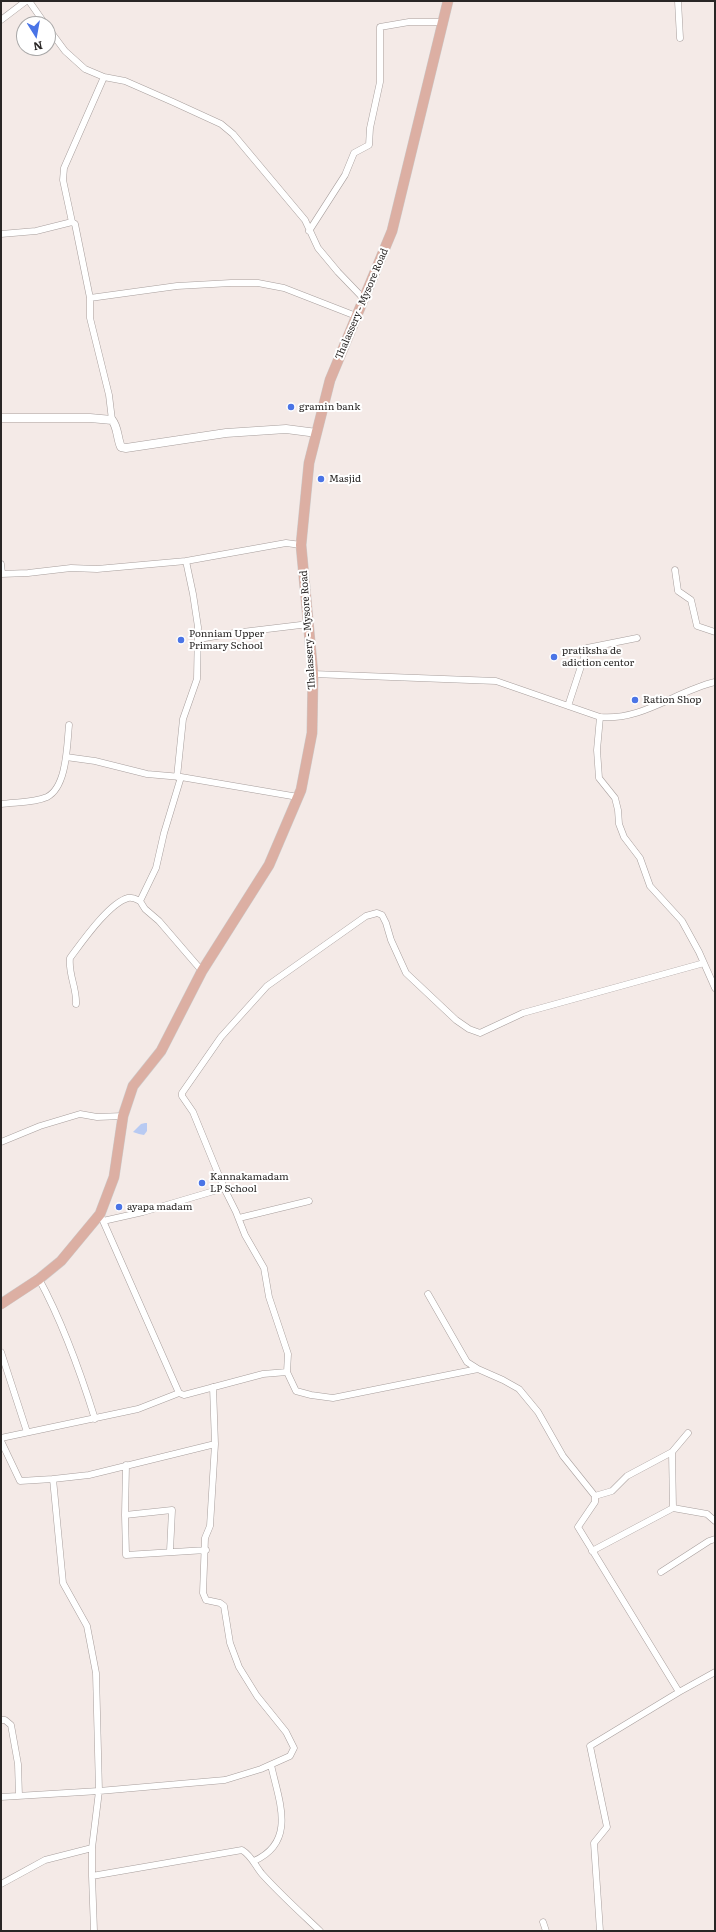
<!DOCTYPE html>
<style>
body{margin:0}
#map{position:relative;width:716px;height:1932px;overflow:hidden;background:#f4eae7;font-family:Literata,serif}
canvas{display:block}
.frame{position:absolute;inset:0;border:2px solid #292625;pointer-events:none}
.north{position:absolute;left:16px;top:16px;width:40px;height:40px;box-sizing:border-box;background:#fff;border:1px solid #a9a8a8;border-radius:50%;rotate:169deg;font-size:11px;font-weight:700;line-height:16px;text-align:center;color:#292625}
.north::after{content:'';display:block;margin:auto;width:14px;height:18px;background:#4a74e6;clip-path:polygon(50% 0,100% 100%,50% 72%,0 100%)}
</style>
<div id="map">
<canvas width="716" height="1932"></canvas>
<div class="frame"></div>
<div class="north">N</div>
</div>
<script>
const c = document.querySelector('canvas').getContext('2d');
c.lineJoin = 'round';
function paint(path, color) { c.fillStyle = color; c.fill(path, 'evenodd'); }
function stroke(path, color, width, dash) { c.strokeStyle = color; c.lineWidth = width; c.lineCap = dash ? 'butt' : 'round'; c.setLineDash(dash || []); c.stroke(path); }
function write(font, color, halo, rows, align = 'center') {
  c.font = font + ' Literata,serif'; c.lineWidth = 4; c.setLineDash([]); c.textBaseline = 'middle'; c.strokeStyle = halo; c.fillStyle = color; for (const [text, x, y, turn = 0] of rows) {
    c.save(); c.translate(x, y); c.rotate((+turn || 0) * Math.PI / 180); c.textAlign = isNaN(turn) ? turn : align; if (halo) c.strokeText(text, 0, 0); c.fillText(text, 0, 0); c.restore();
  }
}
paint(new Path2D(`
 M145,1123H147V1131L144,1135L139,1134L133,1132L141,1124Z`), '#b8caf2');
const minor = new Path2D(`
 M29,1L45,24
 M678,1L680,38
 M1,20L26,1
 M48,28L65,51L85,69L104,77L125,81L173,102L221,124L233,134L305,220L318,248L338,272L364,299
 M72,222L63,180L64,168L104,77
 M309,231L345,175L354,153L369,145L370,128L380,82V27L409,22H443
 M1,234L36,231L72,222L75,224L90,298V318L109,395L112,420
 M90,298L177,286L231,283H258L284,288L356,316
 M1,564L2,574
 M675,570L678,591L691,600L697,626L715,632
 M1,574L28,573L71,568L97,569L186,561L286,543L301,545
 M199,639L234,633L309,624
 M313,674L496,681L600,717C642,721 676,691 715,682
 M568,706L587,648L637,638
 M600,717L597,750L599,778L615,798L618,810L619,824L624,837L640,858L650,886L682,921L699,952L715,988
 M66,757L95,761L147,774L181,777L298,797
 M177,777L183,719L197,679L198,627L193,594L186,561
 M181,777L164,833L156,868L140,901L145,909L159,921L202,971
 M1,804C15,802 34,803 47,797C67,787 67,745 69,725
 M76,1004C77,988 68,974 70,958C82,942 109,903 128,898C133,897 136,899 140,901
 M1,1142L40,1126L80,1114L97,1117L123,1116
 M100,1214L179,1393L184,1395L263,1374L287,1372L296,1391L311,1395L333,1398L478,1369L503,1380L519,1389L538,1412L563,1456L595,1496V1502L578,1527L679,1692L715,1672
 M239,1218L309,1201
 M103,1221L143,1212L224,1188
 M39,1279C63,1323 80,1371 95,1419
 M428,1294L467,1362L478,1369
 M1,1352L27,1432
 M287,1372L288,1354L269,1297L264,1268L245,1235L236,1212L224,1188L193,1112L182,1096V1093L221,1037L267,986L366,916L377,913L382,915L386,923L391,940L406,973L456,1020L469,1029L480,1033L523,1013L704,963
 M1,1438L138,1409L179,1393
 M1,1441L20,1481L53,1479L63,1583L87,1626L96,1673L99,1791L92,1848V1876L242,1850C252,1856 255,1866 262,1874C280,1894 300,1912 320,1931
 M672,1452L688,1433
 M126,1465L125,1515L126,1555L206,1550
 M53,1479L89,1475L215,1444L213,1387
 M595,1496L612,1491L627,1476L672,1452L673,1508
 M125,1515L172,1510L170,1551
 M592,1551L673,1508L707,1514L715,1521
 M661,1572L709,1541L715,1539
 M1,1720H5L11,1725L18,1764L19,1796
 M1,1797L99,1791L225,1780L261,1769L290,1756L294,1748L286,1732L257,1696L239,1667L230,1643L224,1606L220,1603L206,1600L203,1593L205,1538L210,1526L215,1444
 M254,1861C297,1842 279,1801 271,1765
 M92,1876L94,1931
 M1,1884L45,1860L92,1848
 M543,1922L546,1931
 M600,1931L594,1843L607,1827L590,1746L679,1692`);
const tertiary = new Path2D(`
 M1,418H90L112,420C118,427 117,438 121,447L126,448L226,433L286,429L317,433`);
const primary = new Path2D(`
 M1,1304L39,1279L61,1261L100,1214L114,1177L123,1116L133,1086L161,1051L202,971L269,865L301,790L312,733L313,674L301,545L309,463L330,380L392,231L448,1`);
stroke(minor, '#a79e9c', 7);
stroke(tertiary, '#a79e9c', 9);
stroke(primary, '#cccbcb', 11);
stroke(minor, '#fff', 6);
stroke(tertiary, '#fff', 8);
stroke(primary, '#dcafa3', 10);
for (const [x, y, r, color] of [
 [291,407,4,"#4a74e6"],
 [321,479,4,"#4a74e6"],
 [181,640,4,"#4a74e6"],
 [554,657,4,"#4a74e6"],
 [635,700,4,"#4a74e6"],
 [202,1183,4,"#4a74e6"],
 [119,1207,4,"#4a74e6"]
]) { const dot = new Path2D(); dot.arc(x, y, r, 0, 2 * Math.PI); c.fillStyle = color; c.fill(dot); stroke(dot, '#fff', 1.5); }
write('10px', '#292625', '#fff', [
 ["Thalassery - Mysore Road",362,304,-67],
 ["Thalassery - Mysore Road",308,630,-94]
]);
write('10px', '#292625', '#fff', [
 ["gramin bank",299,407],
 ["Masjid",329,479],
 ["Ponniam Upper",189,634],
 ["Primary School",189,646],
 ["pratiksha de",562,651],
 ["adiction centor",562,663],
 ["Ration Shop",643,700],
 ["Kannakamadam",210,1177],
 ["LP School",210,1189],
 ["ayapa madam",127,1207]
], 'left');
</script>
